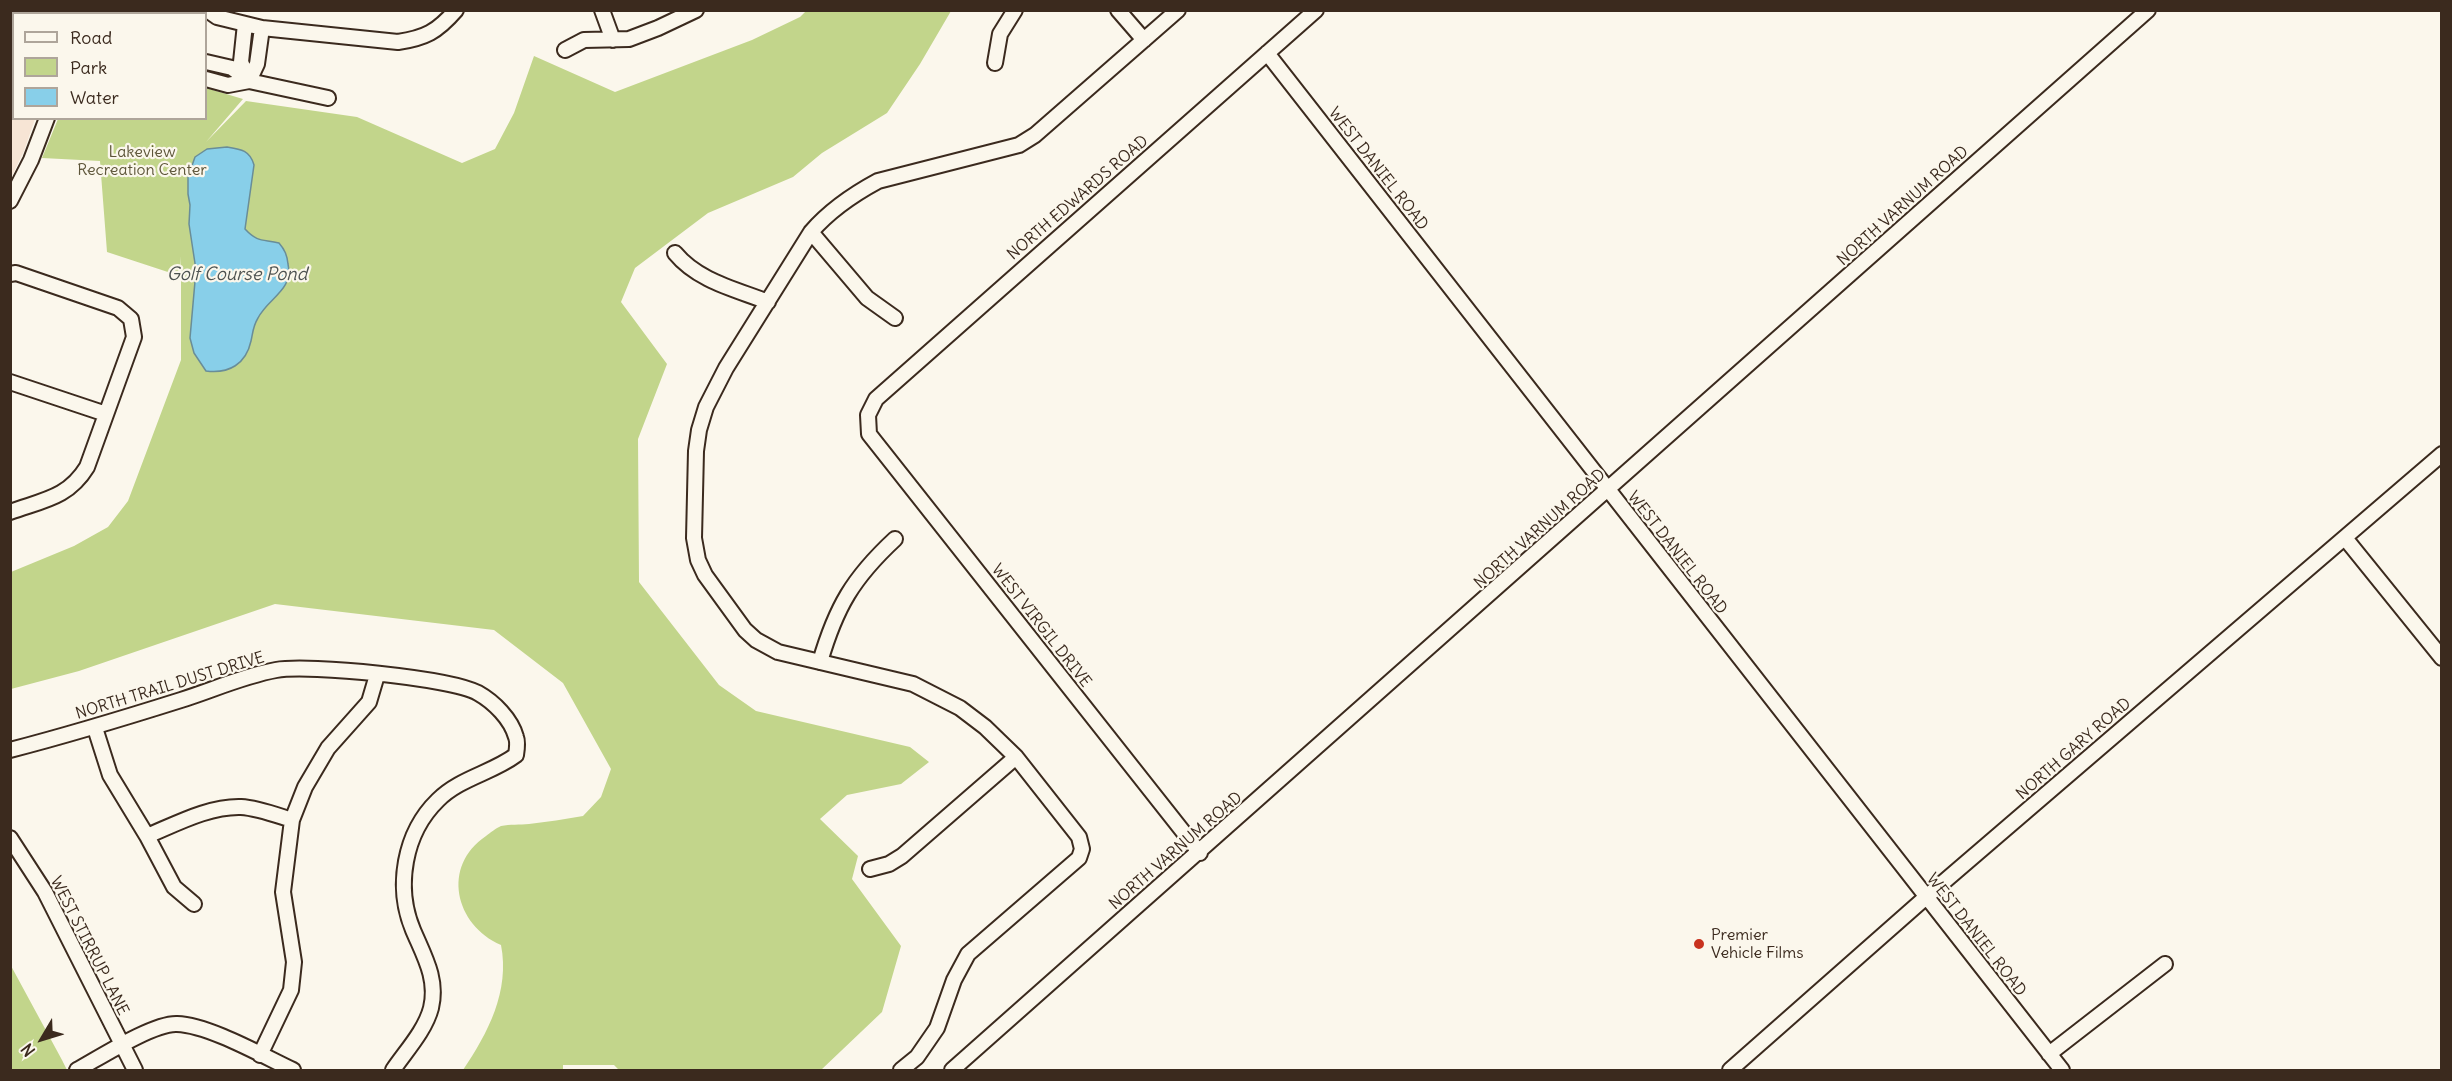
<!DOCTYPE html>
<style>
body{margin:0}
#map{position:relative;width:2452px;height:1081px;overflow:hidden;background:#fbf7ec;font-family:Delius,sans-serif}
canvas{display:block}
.frame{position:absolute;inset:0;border:12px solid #3b2a1e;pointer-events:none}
.legend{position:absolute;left:12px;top:12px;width:195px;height:108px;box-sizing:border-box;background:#fbf7ec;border:2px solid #aea59a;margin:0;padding:8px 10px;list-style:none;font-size:18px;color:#3b2a1e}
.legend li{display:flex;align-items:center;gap:12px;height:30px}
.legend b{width:30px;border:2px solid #aea59a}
.north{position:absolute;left:12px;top:1009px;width:60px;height:60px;-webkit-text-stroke:4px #fbf7ec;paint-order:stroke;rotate:232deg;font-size:16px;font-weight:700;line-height:24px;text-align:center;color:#3b2a1e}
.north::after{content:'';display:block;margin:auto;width:21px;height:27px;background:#3b2a1e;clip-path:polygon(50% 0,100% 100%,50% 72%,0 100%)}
</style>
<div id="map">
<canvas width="2452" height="1081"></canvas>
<div class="frame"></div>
<ul class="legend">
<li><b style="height:8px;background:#fbf7ec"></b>Road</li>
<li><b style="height:16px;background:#c2d58b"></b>Park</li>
<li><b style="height:16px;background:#88cfe9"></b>Water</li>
</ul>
<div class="north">N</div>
</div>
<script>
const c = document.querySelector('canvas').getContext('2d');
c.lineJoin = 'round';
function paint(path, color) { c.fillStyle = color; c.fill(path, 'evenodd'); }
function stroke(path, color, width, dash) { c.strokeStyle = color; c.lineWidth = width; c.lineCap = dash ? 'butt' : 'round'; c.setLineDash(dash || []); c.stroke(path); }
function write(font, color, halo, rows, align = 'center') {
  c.font = font + ' Delius,sans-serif'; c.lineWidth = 4.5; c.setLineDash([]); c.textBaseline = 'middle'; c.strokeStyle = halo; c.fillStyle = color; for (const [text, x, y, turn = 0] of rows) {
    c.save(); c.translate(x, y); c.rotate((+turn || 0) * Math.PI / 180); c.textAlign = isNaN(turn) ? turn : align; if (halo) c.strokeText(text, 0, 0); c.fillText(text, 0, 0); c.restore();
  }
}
paint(new Path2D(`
 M14,10L19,13L14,14V118L35,119L24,151L11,178L10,11Z`), '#f7e5d5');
paint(new Path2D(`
 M806,11H951L920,64L887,113L822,153L793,177L708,213L635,268L621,302L667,364L638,439L639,582L719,685L756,711L910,747L929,762L901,784L847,795L820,819L858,856L852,879L901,946L882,1012L821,1070H619L614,1065H563V1070H463C488,1033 510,991 501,945C455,925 441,866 486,836C490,833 496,828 501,826C510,824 520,825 529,824C547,822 565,819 583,816L601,797L611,769L563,683L494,630L275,604L79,671L11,689V572L74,546L108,527L128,501L181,360V256L180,276L107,252L100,161L42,158L58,119L206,118V88L243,99L206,142L246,101L357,117L462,163L495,149L514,113L534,56L615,92L752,40L800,17Z
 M10,964L62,1060L67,1070H11Z`), '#c2d58b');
const water = new Path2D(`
 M227,147C240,149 250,150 254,165L245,229C258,243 263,239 279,243C285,250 287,255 288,264C294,290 268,298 258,318C253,326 253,332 251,341C246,364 229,374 206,371L194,353L190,338L196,270L189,224L190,205L188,194V177L195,157L207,149Z`);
paint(water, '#88cfe9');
stroke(water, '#698d98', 1.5);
const minor = new Path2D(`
 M30,10L37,14
 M99,10L102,14
 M207,10L217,17L262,28L398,42C425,38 437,32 456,10
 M602,10L613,40
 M1118,10L1144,40
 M67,14L70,10
 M245,24L241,62L249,81
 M565,50L584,40L629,39L658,28L696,10
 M1267,53L2062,1070
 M206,62L232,68L247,79
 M995,63L1000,34L1015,10
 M206,79L228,85L249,81L328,98
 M249,81L257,64L262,28
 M10,201L31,160L47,118
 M811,232L867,298L895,318
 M675,253C698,281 735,289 768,302
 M10,274L16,273L118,308L131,319L134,337L87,467C68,498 43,500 10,512
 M10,382L106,414
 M2345,538L2442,658
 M820,662C836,607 853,578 895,539
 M95,728L110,775L147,836L174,887L194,904
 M10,750C68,735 124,718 181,700C213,690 243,676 276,670C309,664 450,678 478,693C494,702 511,719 516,737C518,742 517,749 516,755C492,773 460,778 438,800C404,833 395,887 413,930C424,956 438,979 431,1008C425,1031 405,1052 393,1070
 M147,836C176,824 209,806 241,807C258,808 276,815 292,820
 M10,838L45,892L135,1070
 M1200,853L869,434L868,415L876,399L1316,10
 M870,869L889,864L902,856L1016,757
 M2049,1054L2165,964
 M260,1055L291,990L294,962L283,892L292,820L305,787L328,748L369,702L377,675
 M77,1070C99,1058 153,1023 177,1024C209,1025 263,1056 293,1070
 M901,1070L917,1057L937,1028L954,980L968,954L1079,858L1082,849L1079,837L1016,757L985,727L960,708L913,684L778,652L756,640L745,630L705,575L698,560L694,538L696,451L699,430L706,407L726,368L811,232C830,210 852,195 878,181L1019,145L1035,135L1178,10
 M952,1070L2148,10
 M1730,1070L1925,898L2442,454`);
stroke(minor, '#3b2a1e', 18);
stroke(minor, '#fbf7ec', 14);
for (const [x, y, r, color] of [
 [1699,944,6,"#c8321e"]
]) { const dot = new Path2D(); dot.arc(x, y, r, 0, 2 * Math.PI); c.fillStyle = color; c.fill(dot); stroke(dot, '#fbf7ec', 2); }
write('16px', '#5d5539', '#fbf7ec', [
 ["Lakeview",142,152],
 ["Recreation Center",142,170]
]);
write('16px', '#3b2a1e', '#fbf7ec', [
 ["WEST DANIEL ROAD",1378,169,52],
 ["NORTH EDWARDS ROAD",1078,198,-41],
 ["NORTH VARNUM ROAD",1903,206,-42],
 ["NORTH VARNUM ROAD",1540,529,-42],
 ["WEST DANIEL ROAD",1677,553,52],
 ["WEST VIRGIL DRIVE",1041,626,52],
 ["NORTH TRAIL DUST DRIVE",170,686,-17],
 ["NORTH GARY ROAD",2074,749,-41],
 ["NORTH VARNUM ROAD",1176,851,-41],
 ["WEST DANIEL ROAD",1976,935,52],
 ["WEST STIRRUP LANE",89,946,63]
]);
write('16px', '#3b2a1e', '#fbf7ec', [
 ["Premier",1711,935],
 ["Vehicle Films",1711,953]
], 'left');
write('italic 18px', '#4e5351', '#fbf7ec', [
 ["Golf Course Pond",237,275]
]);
</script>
